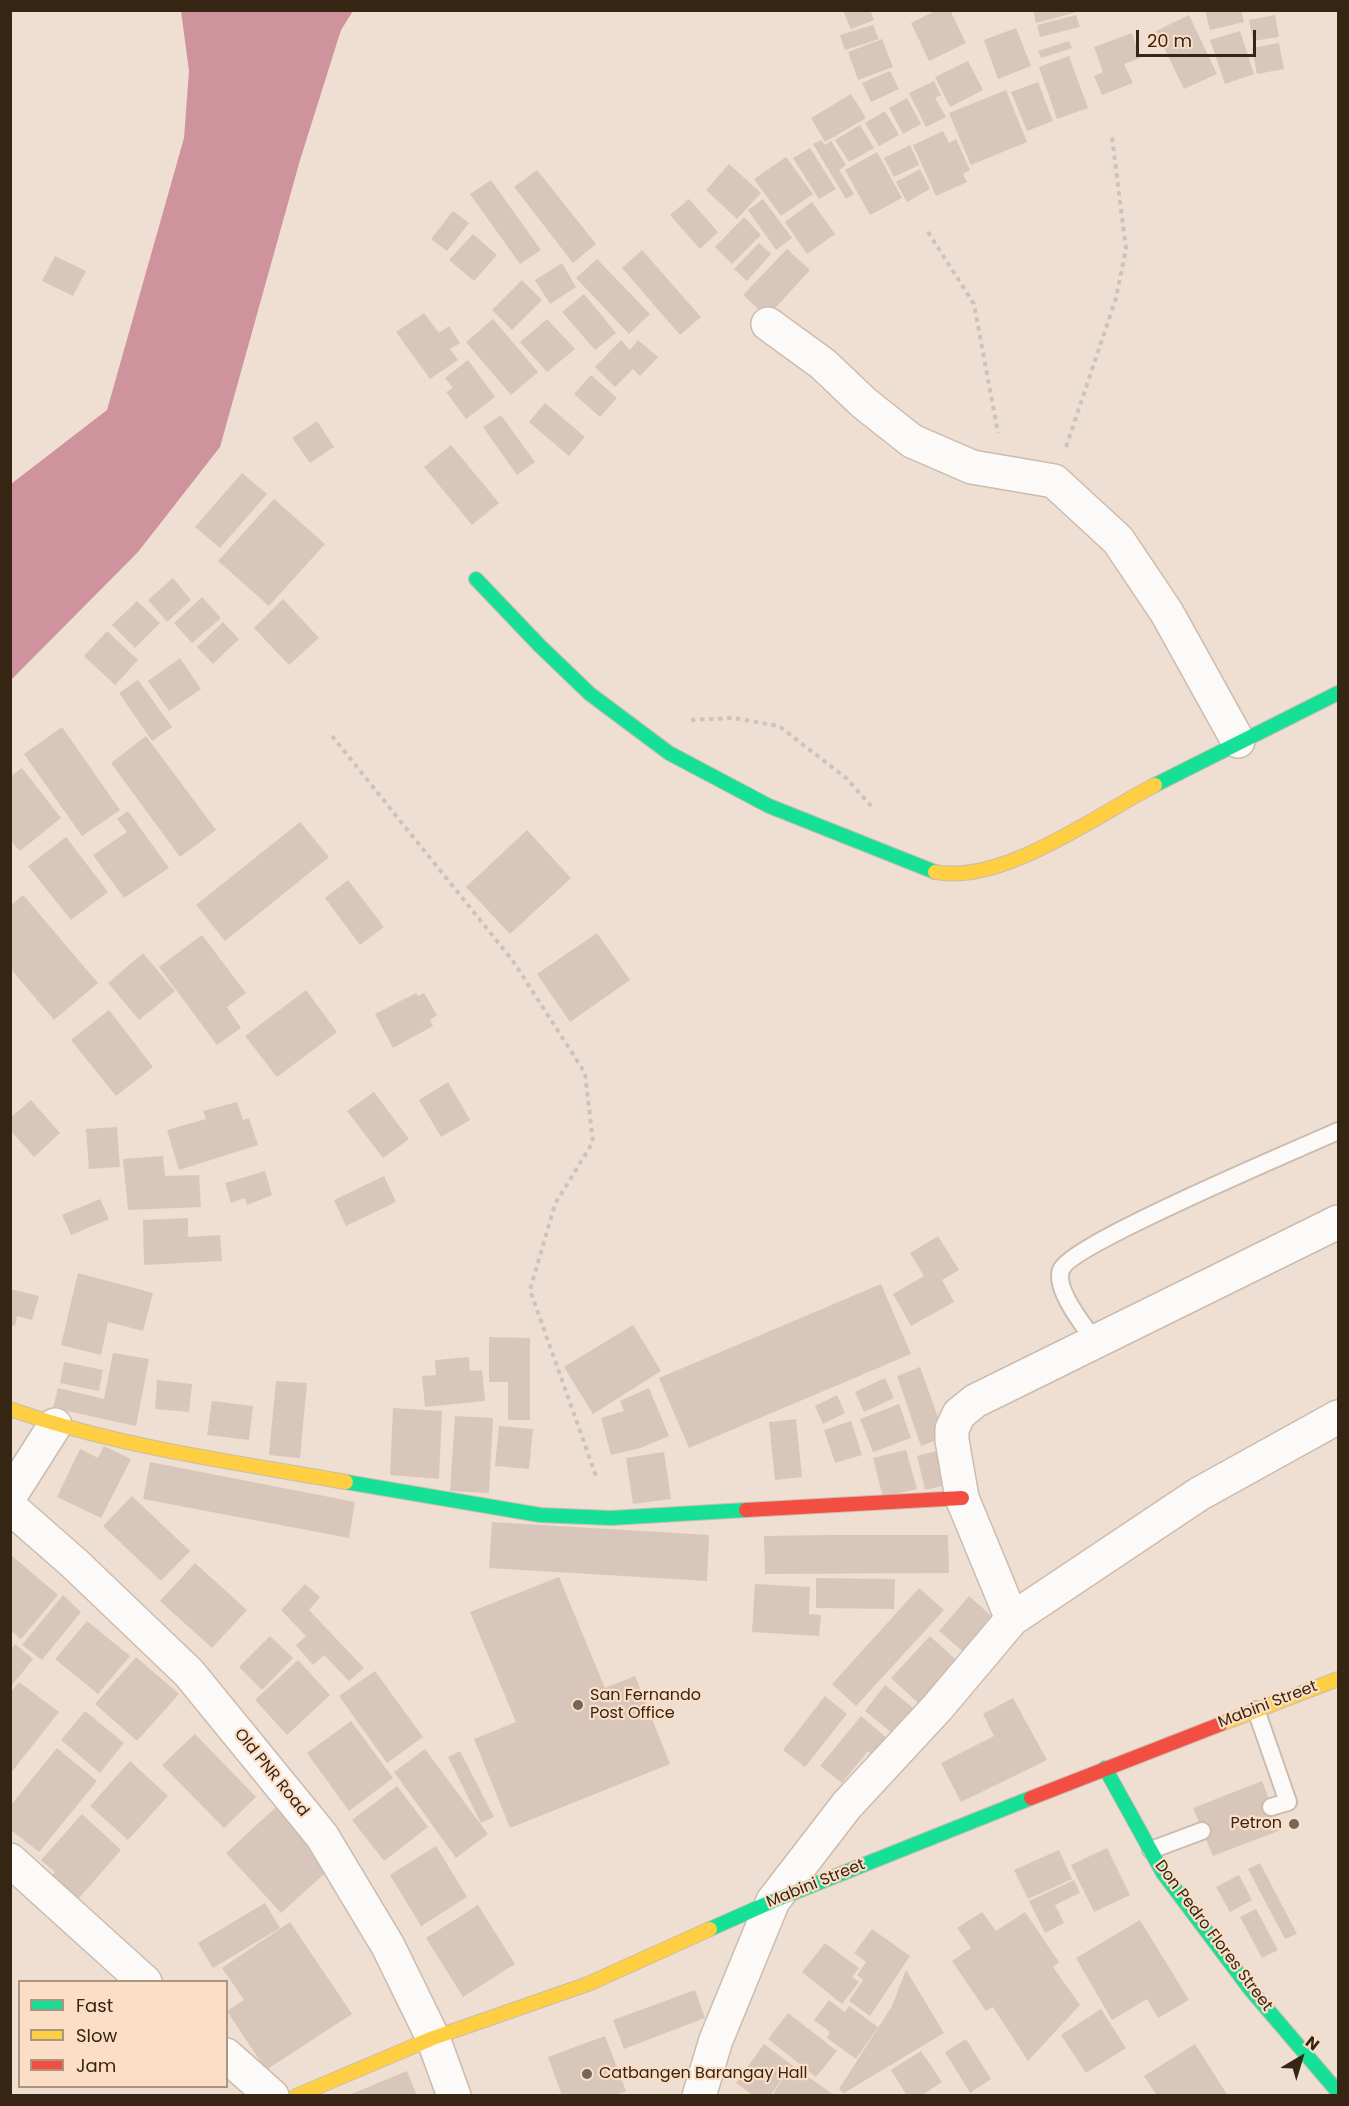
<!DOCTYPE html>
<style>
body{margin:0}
#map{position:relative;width:1349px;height:2106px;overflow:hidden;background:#eedfd2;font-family:Poppins,sans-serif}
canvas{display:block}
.frame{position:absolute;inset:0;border:12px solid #372514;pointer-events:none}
.legend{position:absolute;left:18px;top:1980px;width:210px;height:108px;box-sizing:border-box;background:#fbdec5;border:2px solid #ad947e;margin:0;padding:8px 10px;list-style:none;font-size:18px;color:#372514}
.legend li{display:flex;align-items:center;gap:12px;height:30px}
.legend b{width:30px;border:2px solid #ad947e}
.north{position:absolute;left:1271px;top:2028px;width:60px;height:60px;-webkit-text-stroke:4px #fbdec5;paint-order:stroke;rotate:38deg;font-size:16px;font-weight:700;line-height:24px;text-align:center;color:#372514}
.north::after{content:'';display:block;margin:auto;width:21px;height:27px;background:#372514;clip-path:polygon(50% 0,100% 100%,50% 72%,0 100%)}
.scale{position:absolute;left:1136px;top:30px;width:120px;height:27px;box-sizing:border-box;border:3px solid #372514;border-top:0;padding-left:8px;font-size:18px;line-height:21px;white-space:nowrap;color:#372514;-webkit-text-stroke:4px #fbdec5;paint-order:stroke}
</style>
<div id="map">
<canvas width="1349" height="2106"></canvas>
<div class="frame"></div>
<ul class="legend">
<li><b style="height:8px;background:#16e098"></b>Fast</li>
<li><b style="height:8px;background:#ffcf43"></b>Slow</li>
<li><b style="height:8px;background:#f24e42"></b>Jam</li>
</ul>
<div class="north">N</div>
<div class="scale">20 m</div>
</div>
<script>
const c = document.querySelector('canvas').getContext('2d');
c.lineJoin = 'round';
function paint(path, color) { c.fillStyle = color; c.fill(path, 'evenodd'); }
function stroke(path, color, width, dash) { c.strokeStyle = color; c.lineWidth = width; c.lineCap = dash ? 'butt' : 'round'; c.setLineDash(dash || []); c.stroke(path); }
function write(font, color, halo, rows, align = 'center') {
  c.font = font + ' Poppins,sans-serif'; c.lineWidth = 4.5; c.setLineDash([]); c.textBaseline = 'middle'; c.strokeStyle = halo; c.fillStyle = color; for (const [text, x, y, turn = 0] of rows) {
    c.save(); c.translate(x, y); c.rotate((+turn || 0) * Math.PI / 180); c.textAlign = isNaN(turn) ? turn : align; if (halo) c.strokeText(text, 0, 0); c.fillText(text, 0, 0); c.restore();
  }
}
paint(new Path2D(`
 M181,11H353L341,30L300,160L220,447L138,552L11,680V484L107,410L184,138L189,71Z`), '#ce939c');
paint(new Path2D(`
 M870,10L874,20L851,29L843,11Z
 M937,10H950L966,43L929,61L911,23Z
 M1033,10H1081V11L1036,23Z
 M1205,10H1241L1244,22L1210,30Z
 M1076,15L1080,27L1040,37L1037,25Z
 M1189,15L1217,74L1184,89L1156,31Z
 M1275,15L1279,37L1253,41L1249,20Z
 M873,25L879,39L845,50L840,35Z
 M1016,28L1031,66L998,79L984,40Z
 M1240,31L1254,74L1225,84L1210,40Z
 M1132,33L1140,58L1124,64L1133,83L1102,95L1094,76L1103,72L1094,47Z
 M882,39L893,67L858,80L848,52Z
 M1069,41L1072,48L1041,58L1038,51Z
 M1279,43L1284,69L1257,74L1252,48Z
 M1069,56L1088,108L1057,119L1039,67Z
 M968,61L983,90L950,107L935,77Z
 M890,71L899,89L871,102L862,83Z
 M934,81L941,95L935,98L946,117L926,127L909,93Z
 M1038,82L1053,121L1027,131L1011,92Z
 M1006,90L1027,142L971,165L949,113Z
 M851,94L866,118L825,142L811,118Z
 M907,98L921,124L903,134L889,108Z
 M885,111L899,135L879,146L865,123Z
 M860,125L874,148L849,162L835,140Z
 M943,131L949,143L956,139L970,170L963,174L967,182L936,196L913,145Z
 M821,140L825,145L831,141L846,165L839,170L854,194L846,199L813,144Z
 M910,145L919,165L894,177L884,158Z
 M810,148L836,189L819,199L793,158Z
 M877,152L902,198L870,215L845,170Z
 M786,157L813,194L781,216L754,179Z
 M729,164L761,193L737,219L706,190Z
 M920,169L930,189L907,202L896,182Z
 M537,170L596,244L573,263L514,187Z
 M491,180L541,250L520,264L470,194Z
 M689,199L718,232L700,249L670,215Z
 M763,199L792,238L776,250L748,210Z
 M812,202L835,234L807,254L785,222Z
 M453,211L469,223L447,251L431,239Z
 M744,217L761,235L732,264L715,247Z
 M473,234L497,255L474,281L449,260Z
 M759,243L771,254L747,281L734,269Z
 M787,249L810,270L767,317L743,295Z
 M642,250L701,317L680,335L622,268Z
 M55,256L86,271L73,296L42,281Z
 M597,259L650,314L629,334L576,278Z
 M562,263L576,287L550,304L535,280Z
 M522,280L542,300L512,330L492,310Z
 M584,294L616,333L595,350L562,312Z
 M424,313L439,333L449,326L460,343L450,349L458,360L430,379L396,332Z
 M493,319L538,372L511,395L466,342Z
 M547,319L575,349L547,372L520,342Z
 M621,340L630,350L638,340L658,357L640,376L633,369L615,387L595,367Z
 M468,360L495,397L466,419L446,392L453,388L445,378Z
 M591,375L617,398L600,417L574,394Z
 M545,403L585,437L569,456L529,422Z
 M501,415L535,462L517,475L483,427Z
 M317,421L334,447L310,463L292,438Z
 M451,445L499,503L472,525L424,467Z
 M242,473L267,494L220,548L195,527Z
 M274,499L325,544L269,606L218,561Z
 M173,578L191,600L167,622L148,600Z
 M202,597L221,618L192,643L174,623Z
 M283,599L319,638L289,665L254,628Z
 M137,601L160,623L135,648L112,625Z
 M223,622L239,639L213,664L197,647Z
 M107,631L138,660L115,685L84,656Z
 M180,658L201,689L169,711L148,681Z
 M138,680L172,727L152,741L119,693Z
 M62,727L120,810L82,836L24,754Z
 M146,736L216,830L180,857L111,763Z
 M22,768L61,818L20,851L10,840V777Z
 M128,811L169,868L124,898L93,855L127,832L117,819Z
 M300,822L329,857L225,941L196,905Z
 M527,830L571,878L510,934L466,887Z
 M66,837L108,892L71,920L28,866Z
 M348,880L384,927L360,945L325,898Z
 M23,895L98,983L54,1020L10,968V906Z
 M597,933L630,980L570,1022L537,974Z
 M202,935L246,993L227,1007L241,1028L217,1045L159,967Z
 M143,953L175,991L139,1020L108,983Z
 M306,990L337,1032L277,1077L245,1036Z
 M416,993L418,996L424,993L437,1015L430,1020L433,1026L393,1048L375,1014Z
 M109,1010L153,1067L116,1096L71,1040Z
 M448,1082L470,1120L441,1137L419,1100Z
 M374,1092L409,1139L383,1158L347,1111Z
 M31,1100L60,1133L34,1157L10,1130V1118Z
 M237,1102L243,1120L249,1118L258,1145L179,1170L167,1130L206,1119L203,1111Z
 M117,1127L120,1167L89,1169L86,1129Z
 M163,1156L165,1176L199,1175L201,1207L128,1210L123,1159Z
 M265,1171L272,1195L247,1205L245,1198L231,1203L225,1183Z
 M384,1176L396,1202L346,1226L334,1200Z
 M100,1199L109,1219L71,1235L62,1215Z
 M188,1218V1237L220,1235L222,1261L144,1265L143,1220Z
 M938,1236L959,1270L942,1280L954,1302L911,1326L893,1294L924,1276L910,1253Z
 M78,1273L153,1293L143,1331L108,1322L101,1355L61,1345Z
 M881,1284L911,1354L689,1448L659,1378Z
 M10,1289L39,1296L32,1320L17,1316L15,1326L10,1325Z
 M633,1325L661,1371L593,1414L564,1367Z
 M489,1337L530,1338V1420H508V1382H489Z
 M113,1353L149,1359L136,1426L53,1408L58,1388L104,1399Z
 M469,1357L470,1371L482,1370L485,1401L425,1407L422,1376L436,1375L435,1360Z
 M64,1362L103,1370L99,1391L60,1383Z
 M920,1367L945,1437L921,1446L897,1376Z
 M885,1378L894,1398L864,1412L855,1392Z
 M157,1380L192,1384L189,1412L155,1409Z
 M276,1381L307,1383L300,1458L269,1455Z
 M649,1388L669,1436L640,1448L611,1455L601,1418L624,1411L620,1401Z
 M837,1395L845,1413L823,1424L815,1406Z
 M212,1401L253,1406L249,1440L207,1435Z
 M899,1404L911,1438L873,1452L860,1419Z
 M393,1408L442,1411L439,1479L390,1475Z
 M455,1416L493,1418L489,1493L450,1491Z
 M796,1419L802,1477L775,1480L769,1422Z
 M851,1421L862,1455L835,1463L824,1430Z
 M499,1426L533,1429L529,1469L495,1466Z
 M104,1446L131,1459L101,1518L57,1497L80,1449L98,1458Z
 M948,1448L955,1483L925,1490L917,1456Z
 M906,1450L917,1489L883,1497L873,1458Z
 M664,1452L671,1499L633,1504L626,1458Z
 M150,1462L355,1502L349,1538L143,1499Z
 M132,1496L190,1551L161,1581L103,1526Z
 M492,1522L709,1535L707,1581L489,1568Z
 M827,1535H948L949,1573L765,1574L764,1536Z
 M10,1554L58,1595L21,1639L10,1630Z
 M195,1563L247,1610L212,1648L160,1601Z
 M559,1577L605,1688L635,1676L670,1764L510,1828L474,1739L516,1722L470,1612Z
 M816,1578L895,1579L894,1609L816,1608Z
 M305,1584L320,1597L309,1610L364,1668L349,1681L324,1655L313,1665L296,1645L306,1636L281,1610Z
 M755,1584L810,1587L809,1614L821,1615L819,1636L752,1632Z
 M919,1588L944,1610L856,1706L832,1684Z
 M63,1595L81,1612L42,1660L22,1645Z
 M969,1596L997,1621L967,1655L939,1631Z
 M87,1621L130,1656L98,1694L55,1659Z
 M270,1636L293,1658L262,1690L239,1667Z
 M930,1636L964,1667L925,1709L891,1678Z
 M15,1644L33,1659L10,1688V1650Z
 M136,1657L179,1694L137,1741L95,1704Z
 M298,1660L330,1695L287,1735L255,1700Z
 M375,1671L423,1737L387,1763L339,1696Z
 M19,1682L59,1712L10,1774V1693Z
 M885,1685L918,1712L897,1737L865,1711Z
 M825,1696L847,1714L805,1767L783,1750Z
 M1013,1698L1047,1760L961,1802L941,1763L994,1736L983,1714Z
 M85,1711L124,1743L100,1773L61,1740Z
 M861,1716L895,1745L881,1762L868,1751L842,1783L820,1766Z
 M351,1721L393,1778L349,1811L307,1753Z
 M195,1734L256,1797L224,1828L162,1765Z
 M57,1748L97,1781L39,1852L10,1829V1806Z
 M425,1749L488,1834L456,1858L394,1772Z
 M460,1751L494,1817L481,1823L448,1757Z
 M130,1761L168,1796L128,1840L90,1806Z
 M1262,1781L1281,1830L1213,1856L1193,1808Z
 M397,1786L428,1827L384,1861L352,1820Z
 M276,1807L332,1867L281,1913L226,1853Z
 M82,1814L121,1850L72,1906L46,1883L55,1872L41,1860Z
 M436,1846L467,1897L421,1926L390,1875Z
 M1107,1848L1130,1895L1094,1912L1071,1865Z
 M1059,1850L1072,1879L1028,1899L1014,1870Z
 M1260,1863L1297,1934L1285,1939L1248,1869Z
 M1239,1875L1252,1900L1230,1912L1216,1887Z
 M1074,1880L1080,1893L1055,1905L1064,1923L1045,1933L1029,1901Z
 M265,1903L280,1928L213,1968L198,1943Z
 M478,1905L515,1964L463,1997L426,1938Z
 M1256,1909L1278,1950L1262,1958L1240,1917Z
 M982,1912L996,1931L1025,1912L1059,1962L1053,1967L1080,2005L1028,2061L993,2007L986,2011L952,1961L971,1948L957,1928Z
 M1140,1920L1189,2000L1158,2018L1147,1999L1112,2020L1076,1958Z
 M290,1922L352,2014L266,2070L227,2011L244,2000L222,1968Z
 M872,1929L910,1956L870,2016L849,2001L863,1980L857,1975L866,1962L854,1953Z
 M825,1943L859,1968L852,1977L859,1982L842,2004L802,1972Z
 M906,1970L944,2033L844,2093L839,2089L892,2006Z
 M695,1990L705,2018L624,2049L613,2020Z
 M829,2000L845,2012L849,2006L878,2027L856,2059L827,2038L830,2032L814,2020Z
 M1101,2009L1126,2048L1086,2073L1061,2035Z
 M788,2013L837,2051L816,2077L768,2039Z
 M605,2036L626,2091L612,2096H562L548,2057Z
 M966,2039L991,2079L970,2093L945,2052Z
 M764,2044L792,2065L835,2096H772L789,2069L770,2096H754L736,2083Z
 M1195,2044L1228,2096H1157L1144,2076Z
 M921,2051L942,2082L921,2096H907L891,2070Z
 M407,2071L417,2096H349V2095Z`), '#d8c6bb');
const lane = new Path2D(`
 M1096,1342C1085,1328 1054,1289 1061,1270C1071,1244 1299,1149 1338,1131
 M1256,1710L1288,1802L1271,1807
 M1151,1850L1202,1831`);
const street = new Path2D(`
 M768,324L823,364L864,403L912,441L972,467L1054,481L1118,540L1167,613L1238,741
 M10,1496L55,1425
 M10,1507L74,1563L189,1673L322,1836L388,1946L433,2038L454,2096
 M1012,1619L962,1498L952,1440V1429L959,1414L975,1401L1338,1222
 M10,1860L145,1982
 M226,2055L272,2096
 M699,2096L716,2040L773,1901L847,1805L937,1708L1012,1619L1199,1494L1338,1417`);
const fast = new Path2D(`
 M476,579L540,646L590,694L669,753L769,806L935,872
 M1155,785L1338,693
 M346,1482L540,1515L611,1518L746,1510
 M1105,1768L1163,1873L1250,1989L1338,2092
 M710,1929L773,1901L1031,1798`);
const slow = new Path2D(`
 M935,872C1002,885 1095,816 1155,785
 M10,1409C118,1447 234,1462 346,1482
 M1221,1724L1338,1679
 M296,2096L433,2038L588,1984L710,1929`);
const jam = new Path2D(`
 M746,1510L962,1498
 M1031,1798L1221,1724`);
stroke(lane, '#cbbcae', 20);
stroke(street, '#cbbcae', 36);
stroke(fast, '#cbbcae', 16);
stroke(slow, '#cbbcae', 16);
stroke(jam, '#cbbcae', 16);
stroke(new Path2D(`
 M928,232L974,304L998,433
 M1066,447L1116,298L1126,249L1112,137
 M691,720L733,718L779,726L846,778L873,808
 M332,736L513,961L585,1073L593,1142L555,1204L530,1290L597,1479`), '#cbc4be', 4, [4.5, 4.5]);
stroke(lane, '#fcfaf8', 16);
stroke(street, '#fcfaf8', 33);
stroke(fast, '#16e098', 14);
stroke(slow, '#ffcf43', 14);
stroke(jam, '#f24e42', 14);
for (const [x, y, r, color] of [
 [578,1705,6,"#776656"],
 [1294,1824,6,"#776656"],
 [587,2074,6,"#776656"]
]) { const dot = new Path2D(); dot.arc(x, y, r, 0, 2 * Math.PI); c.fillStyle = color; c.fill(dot); stroke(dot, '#fbdec5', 2); }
write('16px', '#372514', '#fbdec5', [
 ["San Fernando",590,1696],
 ["Post Office",590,1714],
 ["Petron",1282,1824,"right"],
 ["Catbangen Barangay Hall",599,2074]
], 'left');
write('16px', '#372514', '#fbdec5', [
 ["Mabini Street",1268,1705,-21],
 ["Old PNR Road",271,1773,51],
 ["Mabini Street",816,1884,-22],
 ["Don Pedro Flores Street",1213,1936,53]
]);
</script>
